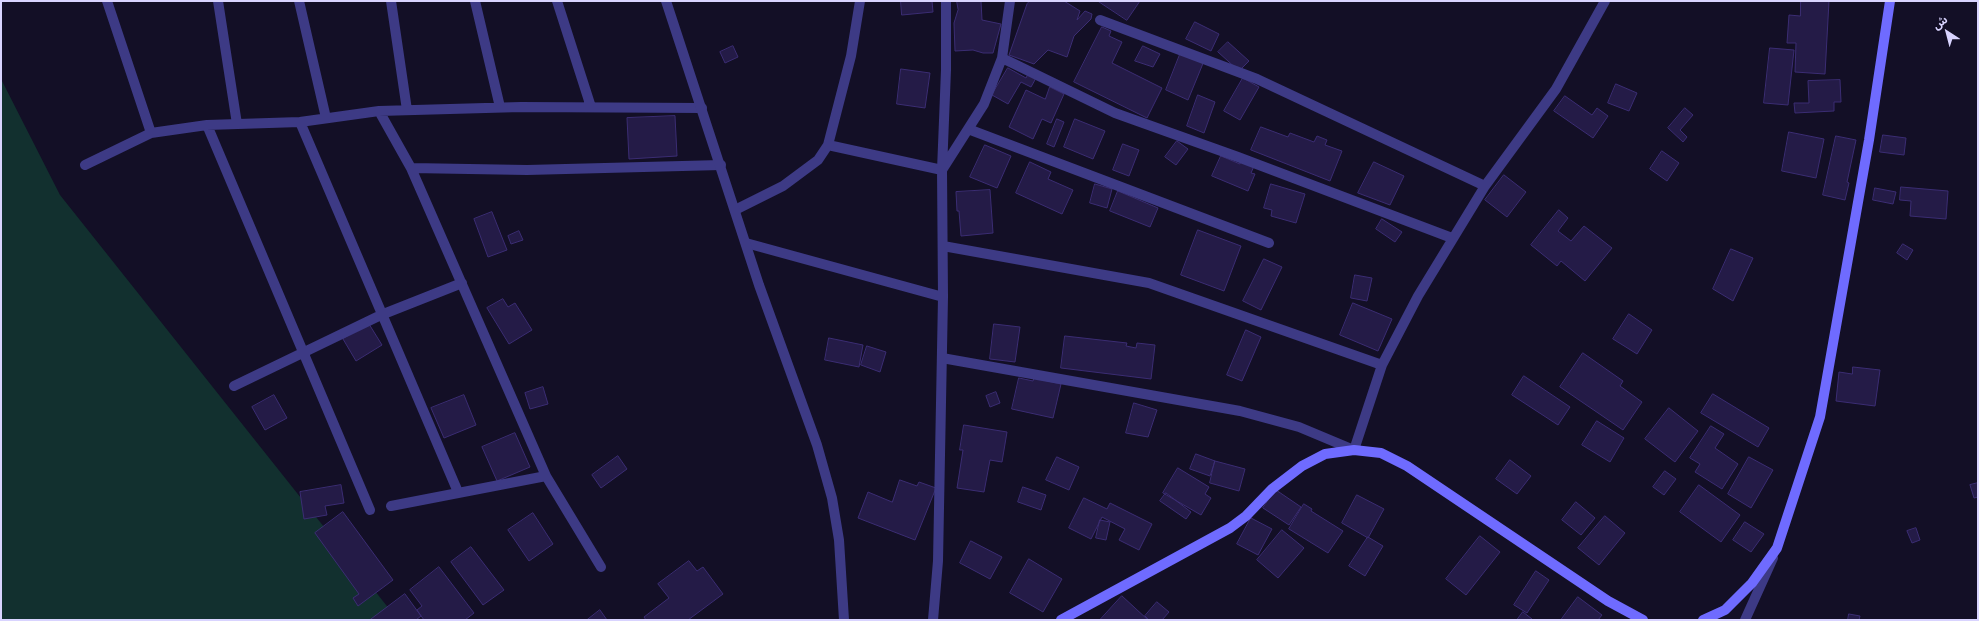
<!DOCTYPE html>
<meta charset="utf-8">
<style>
body{margin:0}
#map{position:relative;width:1979px;height:621px;overflow:hidden;background:#130f26;font-family:Helvetica,"Noto Sans Arabic",sans-serif}
canvas{display:block}
.frame{position:absolute;inset:0;border:2px solid #d9d4ff;pointer-events:none}
.north{position:absolute;left:1927px;top:12px;width:40px;height:40px;-webkit-text-stroke:3px #130f26;paint-order:stroke;rotate:324deg;font-size:11px;font-weight:700;line-height:16px;text-align:center;color:#d9d4ff}
.north::after{content:'';display:block;margin:auto;width:14px;height:18px;background:#d9d4ff;clip-path:polygon(50% 0,100% 100%,50% 72%,0 100%)}
</style>
<div id="map">
<canvas width="1979" height="621"></canvas>
<div class="frame"></div>
<div class="north">ش</div>
</div>
<script>
const c = document.querySelector('canvas').getContext('2d');
c.lineJoin = 'round';
function paint(path, color) { c.fillStyle = color; c.fill(path, 'evenodd'); }
function stroke(path, color, width, dash) { c.strokeStyle = color; c.lineWidth = width; c.lineCap = dash ? 'butt' : 'round'; c.setLineDash(dash || []); c.stroke(path); }
paint(new Path2D(`
 M1,79L60,195L398,620H1Z`), '#12302f');
const building = new Path2D(`
 M901,1H932L933,12L902,15Z
 M957,1H981L982,20L1001,24L993,53H983L973,50L955,51L954,23L958,10Z
 M1030,1H1064L1080,11L1077,20L1085,11L1092,14L1091,19L1074,36L1067,57L1048,50L1034,64L1009,55L1027,4Z
 M1098,1H1140L1127,20Z
 M1801,1H1829L1825,74L1795,72L1796,43H1787L1789,15L1800,16Z
 M1195,22L1219,34L1211,51L1186,39Z
 M1102,27L1111,31L1109,36L1122,42L1112,63L1162,88L1147,118L1074,82Z
 M1228,42L1249,61L1239,71L1218,52Z
 M733,46L738,57L725,63L720,52Z
 M1143,46L1160,54L1153,67L1135,61Z
 M1770,48L1794,50L1788,105L1764,103Z
 M1181,52L1204,61L1188,100L1166,90Z
 M1008,68L1026,78L1028,74L1036,78L1031,87L1021,82L1008,104L992,95Z
 M901,69L930,73L925,108L897,104Z
 M1243,78L1259,87L1240,120L1224,111Z
 M1840,80L1841,102H1834V111L1795,113L1794,103H1809L1808,81Z
 M1616,84L1637,93L1629,111L1608,103Z
 M1050,87L1064,94L1051,123L1042,119L1033,139L1009,127L1026,90L1045,99Z
 M1198,95L1215,102L1204,133L1187,126Z
 M1565,96L1592,115L1597,108L1608,116L1593,138L1554,111Z
 M1685,108L1693,115L1680,130L1687,137L1683,142L1668,128Z
 M675,116L677,156L629,159L627,118Z
 M1057,119L1064,122L1054,147L1047,144Z
 M1075,119L1105,131L1093,159L1064,147Z
 M1261,127L1288,137L1290,133L1314,142L1317,136L1327,140L1325,145L1342,151L1330,181L1251,150Z
 M1789,132L1824,139L1816,178L1782,171Z
 M1883,135L1906,138L1904,155L1880,152Z
 M1836,136L1856,140L1847,182L1849,183L1845,200L1823,195Z
 M1177,141L1188,149L1176,165L1165,157Z
 M1123,144L1139,150L1129,176L1113,170Z
 M985,145L1011,156L997,188L970,177Z
 M1662,151L1679,163L1667,181L1650,169Z
 M1221,156L1240,164L1241,161L1254,166L1251,173L1255,174L1248,191L1212,176Z
 M1030,162L1051,172L1048,179L1073,190L1062,214L1016,193Z
 M1374,162L1404,176L1390,205L1358,193Z
 M1504,175L1526,192L1507,217L1485,200Z
 M1095,184L1112,189L1107,208L1090,203Z
 M1271,184L1305,194L1296,223L1271,216L1272,210L1264,208Z
 M1901,187L1948,191L1946,219L1910,216L1911,201L1900,200Z
 M1875,188L1896,192L1893,204L1873,200Z
 M990,190L993,233L961,236L959,211H957L956,192Z
 M1118,191L1158,208L1150,227L1110,211Z
 M1559,210L1568,218L1558,231L1571,241L1584,226L1612,248L1585,281L1561,261L1557,266L1531,245Z
 M492,212L507,250L488,257L474,219Z
 M1382,219L1402,232L1395,242L1376,229Z
 M1198,230L1241,246L1224,291L1181,275Z
 M519,231L523,240L511,244L508,236Z
 M1903,244L1913,250L1907,260L1897,253Z
 M1731,249L1753,258L1733,301L1713,289Z
 M1264,259L1282,267L1261,310L1243,301Z
 M1355,275L1372,278L1367,301L1351,298Z
 M503,299L508,307L515,303L532,330L509,344L487,308Z
 M1353,303L1392,319L1378,351L1340,335Z
 M1629,314L1652,330L1637,354L1613,339Z
 M369,324L382,345L356,361L343,339Z
 M994,324L1020,327L1015,362L990,359Z
 M1246,330L1261,337L1242,381L1227,375Z
 M1065,336L1127,343L1126,346L1136,348L1137,343L1155,345L1151,379L1061,368Z
 M829,338L863,345L859,367L825,360Z
 M867,346L886,352L880,372L861,365Z
 M1583,353L1623,381L1620,386L1642,402L1623,430L1560,387Z
 M1853,367L1880,370L1875,406L1836,401L1839,372L1852,374Z
 M1524,376L1570,407L1558,425L1512,395Z
 M1019,378L1033,381L1034,378L1061,384L1053,418L1012,409Z
 M543,387L548,404L530,409L525,393Z
 M996,392L1000,403L990,407L986,396Z
 M1713,394L1769,428L1758,447L1701,413Z
 M274,395L287,418L265,430L252,407Z
 M464,395L476,425L444,438L431,408Z
 M1134,403L1157,410L1148,437L1126,433Z
 M1669,408L1698,431L1675,462L1645,439Z
 M1597,421L1624,438L1610,462L1582,445Z
 M964,425L1007,432L1002,462L990,460L984,492L957,488L963,450H960Z
 M1711,426L1724,434L1715,448L1738,464L1722,489L1695,472L1700,464L1690,458Z
 M515,433L530,467L497,481L482,447Z
 M1196,454L1215,461L1210,476L1190,469Z
 M618,456L627,469L601,488L592,475Z
 M1057,457L1079,467L1069,490L1046,480Z
 M1749,457L1773,470L1751,508L1728,494Z
 M1510,460L1531,476L1517,494L1496,479Z
 M1215,461L1245,469L1239,491L1210,483Z
 M1178,468L1209,487L1205,494L1211,498L1201,515L1163,493Z
 M1665,471L1676,479L1664,495L1653,487Z
 M900,480L917,486L919,482L936,488L915,540L858,518L868,492L892,502Z
 M1978,483V497L1974,498L1970,485Z
 M341,485L344,503L325,506L327,515L304,519L300,492Z
 M1699,485L1740,515L1721,542L1680,512Z
 M1023,487L1046,495L1041,510L1018,502Z
 M1276,490L1301,507L1289,525L1263,508Z
 M1166,493L1191,512L1186,519L1160,501Z
 M1357,495L1384,509L1368,538L1342,523Z
 M1084,498L1107,509L1110,503L1152,524L1139,550L1119,540L1125,529L1102,517L1091,539L1069,528Z
 M1576,502L1595,518L1581,535L1562,520Z
 M1304,504L1312,509L1311,511L1343,531L1328,553L1289,529Z
 M343,512L393,580L358,606L353,598L359,594L315,533Z
 M533,513L553,544L529,561L508,530Z
 M1605,516L1625,533L1599,565L1578,548Z
 M1251,518L1272,529L1258,555L1237,544Z
 M1100,520L1110,522L1106,540L1096,538Z
 M1745,522L1764,534L1751,552L1733,540Z
 M1916,528L1920,540L1912,543L1907,531Z
 M1282,530L1304,548L1278,578L1257,560Z
 M1480,536L1500,552L1466,595L1446,579Z
 M1368,537L1383,546L1365,576L1349,566Z
 M971,541L1002,557L990,579L960,563Z
 M471,547L504,590L483,605L451,562Z
 M1029,559L1062,579L1043,612L1010,593Z
 M689,561L697,571L703,567L723,594L688,620H646L644,617L669,598L658,584Z
 M439,567L474,613L465,620H424L417,610L422,606L410,590Z
 M1536,571L1549,580L1527,613L1514,605Z
 M405,594L421,616L416,620H370Z
 M1122,596L1148,620H1100Z
 M1578,597L1602,615L1598,620H1561Z
 M1157,602L1169,612L1162,620H1149L1145,616Z
 M600,610L607,620H587Z
 M1523,612L1532,619L1531,620H1517Z
 M1849,614L1860,616L1859,620H1848Z`);
paint(building, '#241b47');
stroke(building, '#3b2d73', 1);
stroke(new Path2D(`
 M107,1L151,133
 M218,1L237,124
 M299,1L326,118
 M391,1L407,110
 M475,1L500,107
 M557,1L591,107
 M1100,20L1257,79L1485,186
 M1002,58L1115,113L1238,157L1452,238
 M379,111L411,168L546,476L601,567
 M300,122L458,492
 M207,125L370,510
 M968,129L1269,243
 M828,145L942,170L984,104L1002,58L1010,1
 M85,165L151,133L207,125L300,122L379,111L521,107L702,108
 M411,168L527,170L721,165
 M735,210L783,186L818,160L828,145L851,56L860,1
 M746,243L943,297
 M943,246L1149,283L1382,365
 M942,358L1240,411L1299,427L1354,450L1382,365L1418,296L1485,186L1556,89L1605,1
 M234,386L381,315L462,283
 M391,506L546,476
 M933,620L938,561L943,297L942,170L946,70V1
 M1745,620L1773,558`), '#3d3a85', 10);
stroke(new Path2D(`
 M666,1L759,285L817,445L832,498L839,540L844,620`), '#3d3a85', 10);
stroke(new Path2D(`
 M1061,620L1230,528L1246,516L1272,489L1302,466L1325,454L1354,450L1381,453L1407,466L1608,601L1643,620
 M1703,620L1725,610L1752,583L1777,548L1820,417L1869,140L1890,1`), '#6f6bff', 10);
</script>
